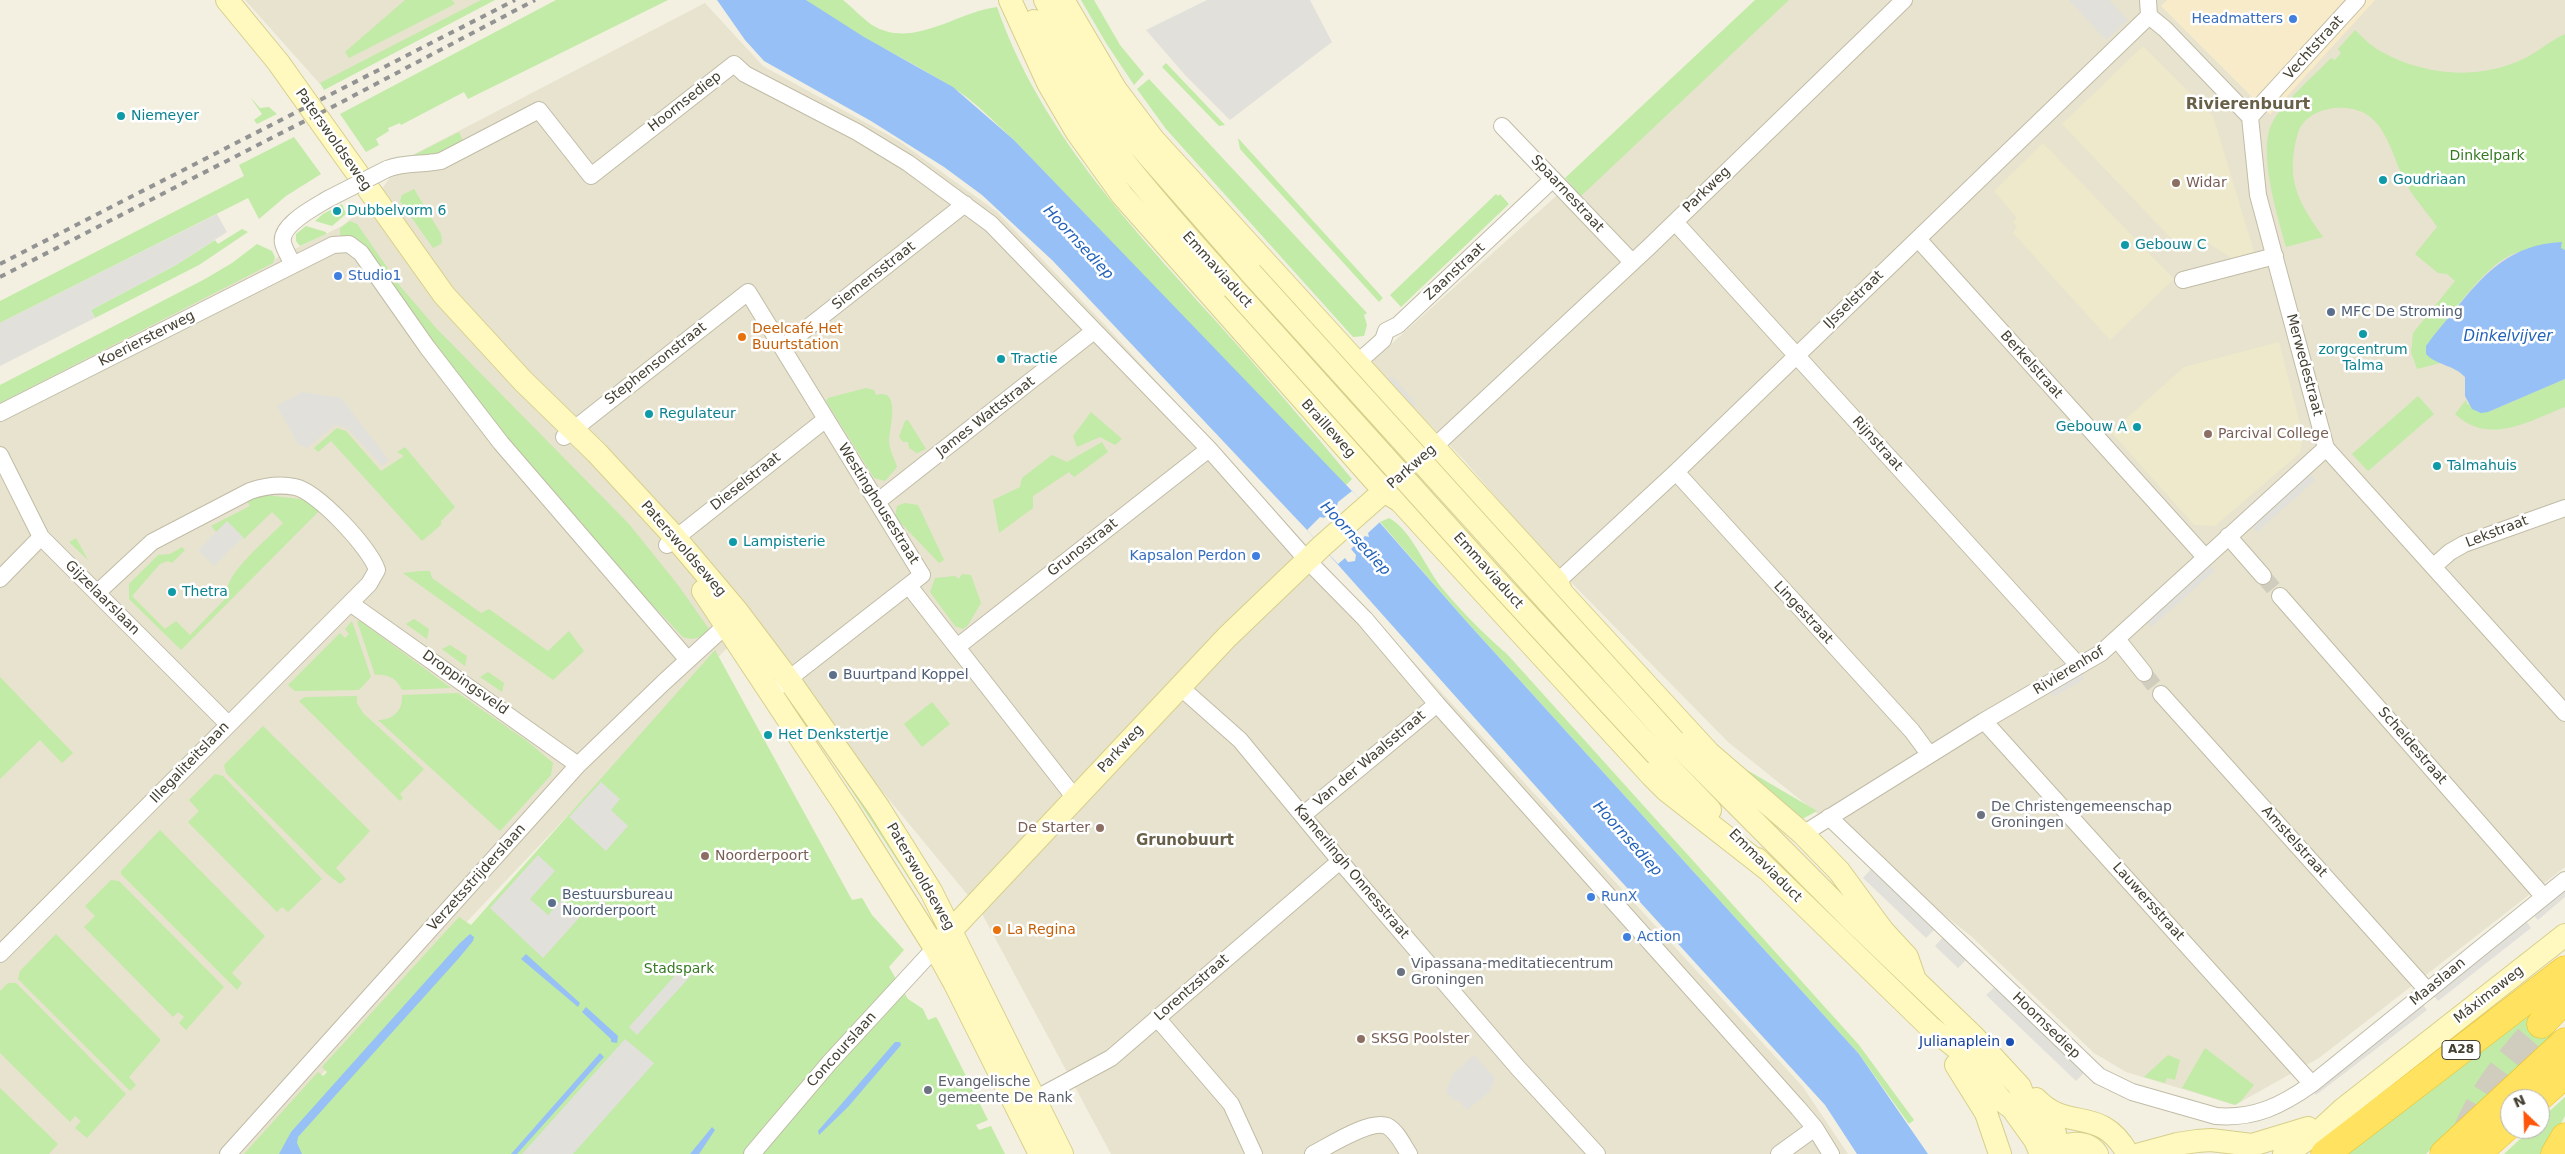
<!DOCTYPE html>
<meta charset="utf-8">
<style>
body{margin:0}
#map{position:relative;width:2565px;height:1154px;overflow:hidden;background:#f3f0e1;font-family:"DejaVu Sans",sans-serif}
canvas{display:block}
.north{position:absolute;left:2500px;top:1089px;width:50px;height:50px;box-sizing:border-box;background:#fff;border:1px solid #b4b3ad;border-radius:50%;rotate:336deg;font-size:14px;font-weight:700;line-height:20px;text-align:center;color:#444032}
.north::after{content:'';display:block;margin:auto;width:18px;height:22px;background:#ff560c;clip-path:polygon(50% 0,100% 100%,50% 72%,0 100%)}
</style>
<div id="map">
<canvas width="2565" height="1154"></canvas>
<div class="north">N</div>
</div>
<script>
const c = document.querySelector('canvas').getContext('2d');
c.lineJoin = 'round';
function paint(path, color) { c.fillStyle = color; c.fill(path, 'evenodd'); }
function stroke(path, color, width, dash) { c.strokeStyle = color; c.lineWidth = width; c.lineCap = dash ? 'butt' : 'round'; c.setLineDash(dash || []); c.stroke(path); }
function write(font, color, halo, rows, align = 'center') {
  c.font = font + ' "DejaVu Sans",sans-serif'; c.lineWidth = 5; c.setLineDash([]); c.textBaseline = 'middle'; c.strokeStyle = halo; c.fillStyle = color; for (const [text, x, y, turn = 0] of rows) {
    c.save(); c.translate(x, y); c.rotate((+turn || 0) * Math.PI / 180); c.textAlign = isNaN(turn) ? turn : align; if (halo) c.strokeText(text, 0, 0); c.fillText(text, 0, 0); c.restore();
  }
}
paint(new Path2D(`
 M245,0H484L320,84Z
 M1765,0H2565V867L2319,1058L2235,1105L2126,1072L2094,1053L1972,937L1728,742L1553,564L1464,460L1370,363L1554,198Z
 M705,3L763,66L899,141L997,212L1106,326L1803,1087L1848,1154H1111L980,910L747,627L246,1154H0V393L342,226L373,201L403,160Z`), '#e7e3cf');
paint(new Path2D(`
 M2167,0H2375L2270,115L2161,6Z`), '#f8ebc9');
paint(new Path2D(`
 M2143,46L2213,116L2255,255L2236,261L2208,243L2182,250L2062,124Z
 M2043,143L2174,279L2110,340L2013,233L2017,227L2013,222L2017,218L1994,191Z
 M2279,342L2303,435L2300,453L2215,526L2194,525L2111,432L2184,367Z`), '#ede9ca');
paint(new Path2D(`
 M405,0H452L455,4L349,58L345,52Z
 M481,0H495L324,90L320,83Z
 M556,0H668L468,99L464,92L401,125L400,123L388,128L389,131L376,139L379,145L366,152L340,114Z
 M806,0H843C853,8 862,18 872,25C913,50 956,12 997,7C1039,129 1129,224 1214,319C1261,371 1307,425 1352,479L1345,486L1014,140C994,122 974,100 950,86C904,56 850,35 806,0Z
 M1081,0H1094L1120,45L1144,74L1134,85L1106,43Z
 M1755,0H1789L1581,196L1565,178Z
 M2355,30C2363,38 2372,47 2382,52C2424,75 2474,80 2519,61C2536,54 2549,41 2565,34V250L2560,249L2562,242C2546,246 2529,248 2513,254C2482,267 2448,320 2426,346V354L2440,363L2417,369L2411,352L2413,333L2455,281L2447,274L2438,273L2415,254L2437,227C2428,213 2416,201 2408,187C2394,164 2390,129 2366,114C2346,102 2309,107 2299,130C2294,144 2292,161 2293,175C2296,199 2309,217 2323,237L2286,247C2278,217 2257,152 2272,123C2284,101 2313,77 2331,58L2335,60L2341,53L2338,49Z
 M1166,63L1225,125L1219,126L1162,67Z
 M1149,79L1367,313L1364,315L1367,325L1364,336L1353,337L1166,129L1137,89Z
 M250,97L260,108L269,107L277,114L257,124L254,120L262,114Z
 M459,132L464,143L440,155L406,159Z
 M294,137L321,174L286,196L259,219L248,198L0,323V301L244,176L239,165Z
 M1238,138L1383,298L1379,302L1240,149Z
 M414,189L441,234L442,241L441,244L433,248L400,201L402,195Z
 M1496,194L1498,196L1500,194L1509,204L1401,307L1390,295Z
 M342,204L346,214L332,226L315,221L323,214Z
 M350,221L357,224L400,286L436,328L629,524L678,585L709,629C701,638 695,641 683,637L573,521L340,238V228Z
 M306,226L326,232V234L300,246L296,241V234Z
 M242,229L248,232L199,265L95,318L91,310L176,265L215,240L218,244Z
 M257,244L272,251L275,257L273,263L0,403V385L205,279L232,263Z
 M2565,379V407C2529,421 2489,446 2455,414L2466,400L2467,404L2488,412Z
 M866,388L874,390L876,395C902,387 889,429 889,441C889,449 895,460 897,467L885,481L874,478L826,401L828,398Z
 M2418,396L2434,414L2368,471L2352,454Z
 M1091,412L1122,439L1115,445L1100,437L1077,447L1073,436Z
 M908,420L926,449L917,453L909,448L908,442H903L899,437L905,421Z
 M337,428L346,431L381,471L404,456L397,452L405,447L455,507L441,521V525L422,541L331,441L318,452L314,448Z
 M1102,442L1108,452L1074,477L1069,472L1033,496V508L999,533L993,500L1020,487L1022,478L1052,455L1067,462Z
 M265,495L309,500L319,511L181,650L129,599V584L158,555L170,554L182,547L185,550L172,563L168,561L160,564L132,596L165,629L176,621L190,635L228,596C220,577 270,537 283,523L272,512L244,539L232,526L218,534L211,526L250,506L246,499Z
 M905,503L918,505L944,560L939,563L895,517L897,506Z
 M1389,518C1411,529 1426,569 1442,588C1462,612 1484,634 1507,654L1859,1045L1914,1120L1909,1124L1859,1054L1466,621L1380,522Z
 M76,538L88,560L90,562L69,542Z
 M420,571H430L432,578L481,613L489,609L548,651L569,631L584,651L553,680L403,573Z
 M962,574L971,575L981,603L968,625L963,629L955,626L930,592L935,578L955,576L959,579Z
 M414,619L429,629L427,639L406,624Z
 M352,621L371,677L359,690L295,691L288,685L340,633L345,638L349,634L345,629Z
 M357,621H360L451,688L402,690C397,678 387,674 375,675Z
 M450,645L467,656L465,666L442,649Z
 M715,650L852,900L862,898L872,915L904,950L889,967L908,999L923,1009L928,1020L936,1017L938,1020L988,1120L976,1125L979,1130L991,1126L1005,1154H244L318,1072L323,1076L327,1072L322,1067L459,917L471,925Z
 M488,672L504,683L502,692L480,677Z
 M0,677L73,753L62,763L40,740L0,779Z
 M458,693L527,741L553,763L551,775L500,831L378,720C393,720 403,711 402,695Z
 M357,696V703L363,713L424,769L400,794L403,798L400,801L299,701L305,697Z
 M932,702L950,724L922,747L904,724Z
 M263,726L370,831L336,868L346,879L340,884L326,873L226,773L224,765Z
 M814,733L922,887L917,891Z
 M1722,751L1747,770L1817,811L1795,823Z
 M215,774L223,776L322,879L288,912L282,907L277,912L188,822L199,811L189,800Z
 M160,830L265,936L232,973L242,983L237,990L121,874V871Z
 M111,880L119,881L224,987L186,1030L179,1023L184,1017L178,1012L173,1017L84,927L95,916L85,906Z
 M56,934L161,1040L129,1077L136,1085L130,1091L18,979L20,971Z
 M8,983H16L126,1094L87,1138L75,1128L81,1121L75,1116L70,1122L0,1053V991Z
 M2546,990L2554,1028L2559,1026L2538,1039L2558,1030L2426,1154H2341Z
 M2205,1048L2254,1085L2240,1102L2235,1105L2182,1088Z
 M2168,1055L2180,1060L2175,1080L2167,1078L2165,1083L2144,1077Z
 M0,1088L58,1144L49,1154H0Z
 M2565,1097V1116L2545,1154H2504L2531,1129H2540V1120Z`), '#c1eba6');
paint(new Path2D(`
 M1207,0H1310L1332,42L1230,120L1185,75L1146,30Z
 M2069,0H2109L2128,20L2106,40Z
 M217,214L227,232L176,265L91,310L95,318L0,366V323Z
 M1386,377H1393L1414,401L1416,409Z
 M302,392L341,398L389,460L382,466L347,428L335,425L307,448L298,444L277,406Z
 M2308,472L2315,480L2257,532L2250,525Z
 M227,521L243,537L214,566L198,550Z
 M2207,563L2214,571L2151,627L2145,619Z
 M2079,670L2084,679L2053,697L2048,688Z
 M601,782L620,799L611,810L628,826L606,851L569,817Z
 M538,855L555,871L530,899L548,915L561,900L580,917L543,958L490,908Z
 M1872,868L1936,928L1926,938L1863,878Z
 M2565,885V897L2538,920L2531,913Z
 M2524,918L2531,928L2438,1001L2431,993Z
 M1944,936L1967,959L1958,968L1935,946Z
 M686,963L696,970L637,1035L629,1027Z
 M1996,986L2085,1072L2076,1081L1986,995Z
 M2420,1001L2427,1010L2316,1095L2312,1090Z
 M625,1039L654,1063L573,1154H522Z
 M1474,1055L1495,1078L1490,1091L1467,1110L1458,1100L1456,1102L1446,1092L1453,1074Z`), '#e2e0db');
paint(new Path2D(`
 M717,0H806L864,37L953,87L1014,140L1352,491L1466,621L1859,1054L1928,1154H1857L1825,1105L1588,845L1307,530L1053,261L982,195L944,167L871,121L764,61L745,40Z
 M2562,242L2561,248L2565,250V379L2488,412L2481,413L2472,409L2465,396V377C2454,365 2436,365 2426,354V346C2435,333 2445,322 2455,310C2485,272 2512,244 2562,242Z
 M470,934L474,937L473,941L459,958L298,1137L297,1143L302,1154H279L291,1132L459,944Z
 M526,954L580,1003L578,1007L521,959Z
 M586,1007L618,1036L617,1043L611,1042V1039L582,1012Z
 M895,1042H900L901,1045L848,1107L819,1135L818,1131Z
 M600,1053L604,1057L517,1154H511Z
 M712,1127L715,1130L699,1154H690Z`), '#97c1f6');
paint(new Path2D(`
 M1352,491L1380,522L1368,533L1369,537L1365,536L1351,549L1356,555L1355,561L1348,562L1345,558L1338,564L1307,530L1320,517L1324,518L1337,506L1338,502Z`), '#f3f0e1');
stroke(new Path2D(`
 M2263,576L2280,596
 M2144,673L2161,694`), '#d0cdbe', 16, [16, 8]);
stroke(new Path2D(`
 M2467,1131C2482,1092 2513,1055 2541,1024`), '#d0cdbe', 28, [28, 14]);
const street = new Path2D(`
 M2148,0L2149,16L2165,29L2250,117L2258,195L2326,448L2565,713
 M2250,117L2357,0
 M1502,126L1632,262
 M387,169C404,162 423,165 441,161L539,110L591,176L734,64L745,74L857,132L908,163L991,224L1209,449L1307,560L1365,619L1437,704L1798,1108L1815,1128L1831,1154
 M1675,222L2079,666
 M1918,239L2205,557
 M293,265C290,258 285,251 283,243C279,225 315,207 328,199
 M2183,280L2275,256
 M783,347L965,204
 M1357,363L1383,340L1386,331L1398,325L1553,179
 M0,413L293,265L333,245L349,244L361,253L427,347L501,443L688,660
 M564,437L748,292L922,575L781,685
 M1434,447L1649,247L1904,0
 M0,455L41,537L228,724
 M1676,472L1912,731L1929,754
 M877,502L1094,331
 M2228,536L2263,576
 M667,545L826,419
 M2434,566L2450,552L2464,544L2565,508
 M0,579L41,537
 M1557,582L1676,472L2149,16
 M909,586L1075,798
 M2280,596L2544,897
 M350,603L578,765
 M2117,639L2144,673
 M957,647L1209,449
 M1179,686L1240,740L1340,861L1518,1068L1597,1154
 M2161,694L2427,990
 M1984,721L2312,1084
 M1303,815L1437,704
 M1829,817L2099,1076L2132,1092L2216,1116C2254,1119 2281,1106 2312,1084L2565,880
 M1803,834L1984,721L2101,653L2326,448
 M0,954L369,584L377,570C371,549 317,491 295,487C280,484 265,486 250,491L152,542L97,593
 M1157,1018L1231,1104L1254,1154
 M1035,1099L1111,1058L1340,861
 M228,1154L578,765L663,683L734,618
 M752,1154L830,1062L935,948
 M1313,1154C1329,1146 1370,1119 1387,1126C1397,1131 1403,1145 1409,1154
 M1779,1154L1815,1128`);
const secondary = new Path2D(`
 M227,0L278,62L444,295L523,381L597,453L672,534L737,611L789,680L879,808L931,891L1062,1154
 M1010,0L1048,83L1076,131L1122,195L1384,491L1400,501L1652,776L1666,790L1767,869
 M1045,0L1080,63L1118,121L1251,273
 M1063,0L1116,90L1153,139L1557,582L1562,593L1709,753L1803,834L1839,871L1883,931L1907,957L1915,980
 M1034,21C1083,123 1159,205 1233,288
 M703,591L848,810L935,948L955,984L1040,1154
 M1674,741L1851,919L1973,1036L2020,1087L2025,1101L2055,1133
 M1657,755L1710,810
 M1757,859L1930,1027L1962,1052L2001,1100L2012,1108L2035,1140L2041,1154
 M942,940L1227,637L1322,546L1434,447
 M1956,1065L1986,1113L2000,1154
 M2036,1099C2068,1133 2100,1104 2128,1154
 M2048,1154C2061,1143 2086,1138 2097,1154
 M2140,1154L2177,1144L2197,1141L2211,1140L2252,1145L2308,1128
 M2284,1154L2316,1134L2342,1110L2565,935`);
const highway = new Path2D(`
 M2541,1024L2565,999
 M2537,1099L2565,1074
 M2325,1154L2565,970
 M2444,1154L2565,1042
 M2476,1154L2510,1124
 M2555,1154L2565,1137`);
stroke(street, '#c1bca6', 18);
stroke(secondary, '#d7cf8c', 24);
stroke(highway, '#ebc023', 29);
stroke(street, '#fff', 16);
stroke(secondary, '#fff9bf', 22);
stroke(highway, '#ffe260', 28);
stroke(new Path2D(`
 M0,264L515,0
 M0,277L336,105L535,0`), '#939393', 4, [6, 6]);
const streetBridge = new Path2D(`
 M328,199L387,169`);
const secondaryBridge = new Path2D(`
 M1251,273L1674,741
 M1233,288L1490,574L1657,755`);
stroke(streetBridge, '#c1bca6', 18, []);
stroke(secondaryBridge, '#d7cf8c', 24, []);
stroke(streetBridge, '#fff', 16);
stroke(secondaryBridge, '#fff9bf', 22);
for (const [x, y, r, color] of [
 [2293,19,5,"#3f7fe0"],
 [121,116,5,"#0f9aa8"],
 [2383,180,5,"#0f9aa8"],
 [2176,183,5,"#8d6e63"],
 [337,211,5,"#0f9aa8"],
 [2125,245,5,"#0f9aa8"],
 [338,276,5,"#3f7fe0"],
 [2331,312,5,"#5c6f8a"],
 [2363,334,5,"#0f9aa8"],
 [742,337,5,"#e8710a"],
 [1001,359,5,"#0f9aa8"],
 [649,414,5,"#0f9aa8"],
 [2137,427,5,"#0f9aa8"],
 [2208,434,5,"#8d6e63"],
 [2437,466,5,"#0f9aa8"],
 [733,542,5,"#0f9aa8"],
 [1256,556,5,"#3f7fe0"],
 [172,592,5,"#0f9aa8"],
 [833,675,5,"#5c6f8a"],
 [768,735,5,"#0f9aa8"],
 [1981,815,5,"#6b7280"],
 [1100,828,5,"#8d6e63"],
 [705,856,5,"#8d6e63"],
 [1591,897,5,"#3f7fe0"],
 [552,903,5,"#5c6f8a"],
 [997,930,5,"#e8710a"],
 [1627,937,5,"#3f7fe0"],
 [1401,972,5,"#6b7280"],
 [1361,1039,5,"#8d6e63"],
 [2010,1042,5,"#1a4fb4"],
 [928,1090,5,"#6b7280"]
]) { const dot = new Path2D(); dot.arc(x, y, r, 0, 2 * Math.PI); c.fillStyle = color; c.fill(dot); stroke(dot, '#fff', 2); }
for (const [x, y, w] of [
 [2461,1050,38]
]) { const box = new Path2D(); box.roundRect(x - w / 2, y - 9.5, w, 19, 4); c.fillStyle = '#fff'; c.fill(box); stroke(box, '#444032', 1); }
write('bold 12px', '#444032', null, [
 ["A28",2461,1050]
]);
write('14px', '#366cbe', '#fff', [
 ["Headmatters",2283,19,"right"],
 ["Studio1",348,276],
 ["Kapsalon Perdon",1246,556,"right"],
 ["RunX",1601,897],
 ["Action",1637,937]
], 'left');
write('14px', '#444032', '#fff', [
 ["Vechtstraat",2314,48,-48],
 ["Hoornsediep",685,102,-38],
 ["Paterswoldseweg",333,140,55],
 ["Parkweg",1707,190,-44],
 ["Spaarnestraat",1567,194,47],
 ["Emmaviaduct",1217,270,48],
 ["Zaanstraat",1455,272,-43],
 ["Siemensstraat",874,276,-38],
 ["IJsselstraat",1854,300,-44],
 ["Koeriersterweg",147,339,-27],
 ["Stephensonstraat",656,364,-38],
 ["Berkelstraat",2031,365,48],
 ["Merwedestraat",2304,365,75],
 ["James Wattstraat",986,417,-38],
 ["Brailleweg",1328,429,48],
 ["Rijnstraat",1877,444,48],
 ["Parkweg",1412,467,-41],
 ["Dieselstraat",746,482,-38],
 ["Westinghousestraat",878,504,58],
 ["Lekstraat",2497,532,-21],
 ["Grunostraat",1083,548,-38],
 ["Paterswoldseweg",683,549,49],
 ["Emmaviaduct",1488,571,48],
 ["Gijzelaarslaan",102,598,45],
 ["Lingestraat",1803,613,47],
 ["Rivierenhof",2069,671,-31],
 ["Droppingsveld",465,683,35],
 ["Scheldestraat",2412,746,49],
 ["Parkweg",1121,749,-47],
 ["Van der Waalsstraat",1370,759,-40],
 ["Illegaliteitslaan",190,763,-46],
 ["Amstelstraat",2294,842,48],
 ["Emmaviaduct",1765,866,45],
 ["Kamerlingh Onnesstraat",1351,872,50],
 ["Paterswoldseweg",920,877,60],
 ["Verzetsstrijderslaan",477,878,-48],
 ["Lauwersstraat",2148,902,48],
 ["Maaslaan",2438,982,-39],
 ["Lorentzstraat",1192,988,-41],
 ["Máximaweg",2489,995,-38],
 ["Hoornsediep",2046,1026,44],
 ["Concourslaan",842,1050,-48]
]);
write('14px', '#0d838f', '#fff', [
 ["Niemeyer",131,116],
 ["Goudriaan",2393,180],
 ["Dubbelvorm 6",347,211],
 ["Gebouw C",2135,245],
 ["zorgcentrum",2363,350,"center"],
 ["Talma",2363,366,"center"],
 ["Tractie",1011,359],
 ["Regulateur",659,414],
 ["Gebouw A",2127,427,"right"],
 ["Talmahuis",2447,466],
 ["Lampisterie",743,542],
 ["Thetra",182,592],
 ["Het Denkstertje",778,735]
], 'left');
write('14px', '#357a21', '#fff', [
 ["Dinkelpark",2487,156],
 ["Stadspark",679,969]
]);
write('14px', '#785e54', '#fff', [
 ["Widar",2186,183],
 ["Parcival College",2218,434],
 ["De Starter",1090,828,"right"],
 ["Noorderpoort",715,856],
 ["SKSG Poolster",1371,1039]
], 'left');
write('14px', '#4e5e75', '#fff', [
 ["MFC De Stroming",2341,312],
 ["Buurtpand Koppel",843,675],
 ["Bestuursbureau",562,895],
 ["Noorderpoort",562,911]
], 'left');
write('14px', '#c56008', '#fff', [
 ["Deelcafé Het",752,329],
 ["Buurtstation",752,345],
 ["La Regina",1007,930]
], 'left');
write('14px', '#5b616d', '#fff', [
 ["De Christengemeenschap",1991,807],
 ["Groningen",1991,823],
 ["Vipassana-meditatiecentrum",1411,964],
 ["Groningen",1411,980],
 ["Evangelische",938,1082],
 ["gemeente De Rank",938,1098]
], 'left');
write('14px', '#164399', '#fff', [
 ["Julianaplein",2000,1042]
], 'right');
write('italic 15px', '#2262b9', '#fff', [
 ["Hoornsediep",1078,243,47],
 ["Dinkelvijver",2508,337],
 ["Hoornsediep",1355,539,47],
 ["Hoornsediep",1627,839,48]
]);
write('bold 15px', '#686048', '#fff', [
 ["Grunobuurt",1185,841]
]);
write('bold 16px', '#686048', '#fff', [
 ["Rivierenbuurt",2248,105]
]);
</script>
